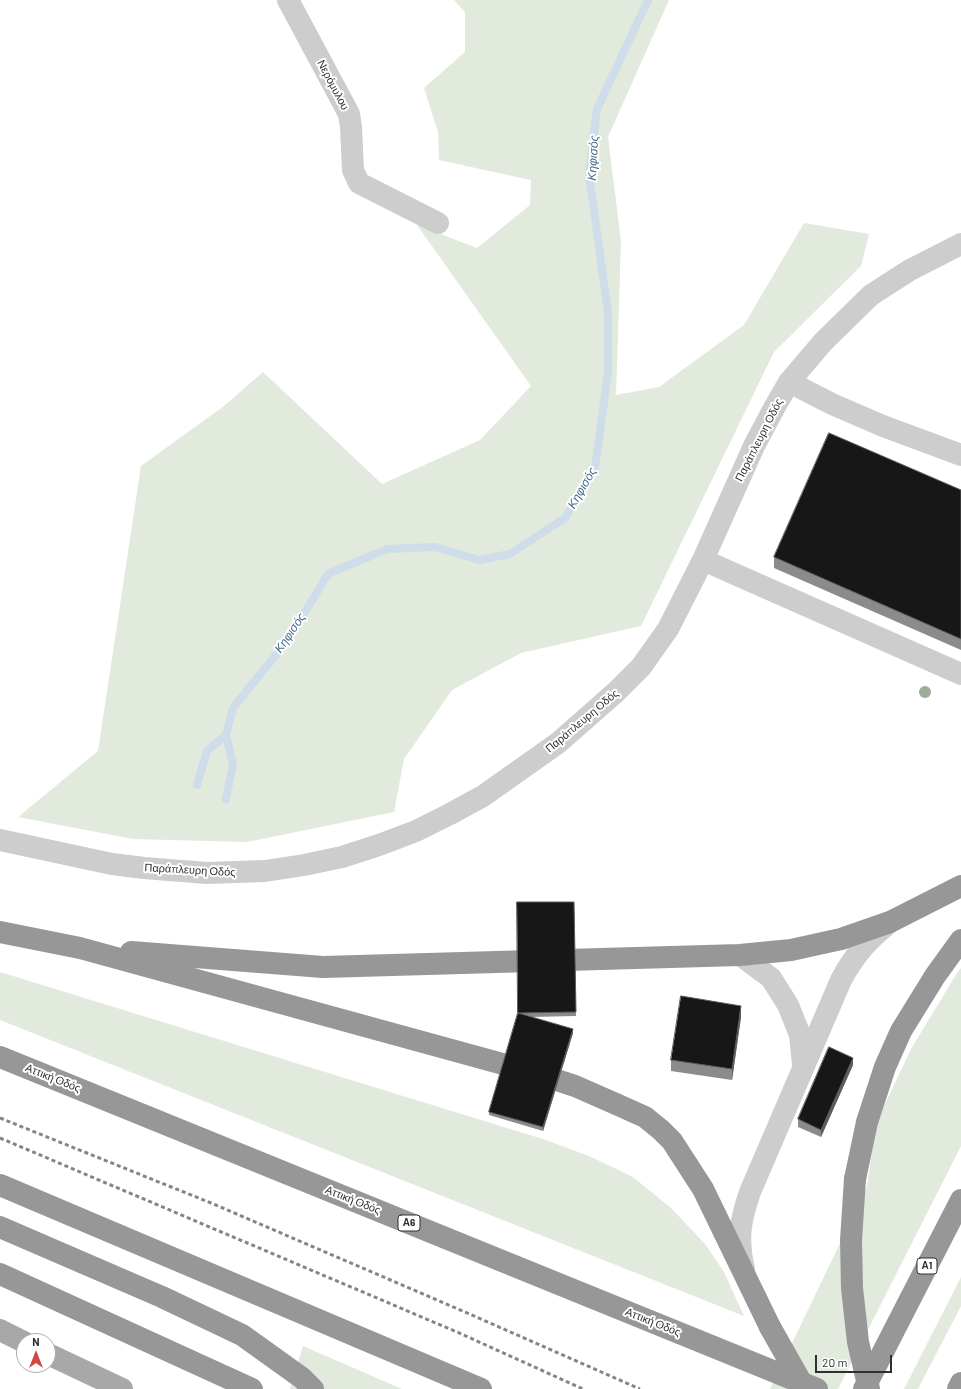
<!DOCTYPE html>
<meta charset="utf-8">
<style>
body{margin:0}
#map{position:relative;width:961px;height:1389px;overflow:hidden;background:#fff;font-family:Barlow,sans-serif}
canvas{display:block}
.north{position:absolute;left:16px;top:1333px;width:40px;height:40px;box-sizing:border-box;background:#fff;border:1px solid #acacac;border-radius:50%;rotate:0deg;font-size:11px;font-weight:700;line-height:16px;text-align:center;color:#303030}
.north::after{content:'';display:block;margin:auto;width:14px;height:18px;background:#d44546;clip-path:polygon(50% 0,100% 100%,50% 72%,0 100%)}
.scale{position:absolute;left:815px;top:1355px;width:77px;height:18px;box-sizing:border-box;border:2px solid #303030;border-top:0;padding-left:5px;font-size:12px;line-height:14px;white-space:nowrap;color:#303030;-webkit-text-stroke:3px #fff;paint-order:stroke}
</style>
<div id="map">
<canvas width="961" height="1389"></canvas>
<div class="north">N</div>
<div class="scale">20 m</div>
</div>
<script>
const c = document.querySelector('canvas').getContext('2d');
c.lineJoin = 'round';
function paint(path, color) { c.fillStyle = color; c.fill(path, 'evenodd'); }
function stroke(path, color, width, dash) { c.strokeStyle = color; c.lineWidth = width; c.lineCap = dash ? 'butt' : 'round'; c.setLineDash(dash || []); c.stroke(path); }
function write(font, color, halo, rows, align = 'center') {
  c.font = font + ' Barlow,sans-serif'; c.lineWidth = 4; c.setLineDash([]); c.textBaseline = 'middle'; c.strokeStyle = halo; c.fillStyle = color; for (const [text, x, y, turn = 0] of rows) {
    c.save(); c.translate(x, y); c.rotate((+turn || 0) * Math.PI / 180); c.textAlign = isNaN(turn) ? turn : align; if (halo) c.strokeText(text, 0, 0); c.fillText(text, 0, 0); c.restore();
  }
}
paint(new Path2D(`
 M454,0H669L608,137L621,241L616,395L659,387L744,325L804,223L869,234L861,266L774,352L641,626L521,653L452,690L404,759L394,812L247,842L133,839L18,817L98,751L141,466L224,406L263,372L382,484L480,440L531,386L417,225L477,248L530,205L531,180L439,160L438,132L424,88L465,52V12Z
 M961,968V1146L838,1389H770L867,1187L876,1123L911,1049L957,973Z
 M0,972L546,1140L589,1156L633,1177L672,1209L705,1244L724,1272L744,1316L0,1020Z
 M961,1277V1306L918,1389H904Z
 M303,1346L402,1389H290Z`), '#e2e9dd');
stroke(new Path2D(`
 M197,785L207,751L226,735
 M226,799L233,764L226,735L233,708L288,640L328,574L387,549L435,547L479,560L510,554L565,518L595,468L608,373V313L589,174L597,109L648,0`), '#cedde9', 8);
stroke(new Path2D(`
 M288,0L349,114L351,127L353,170L359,183L438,223
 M789,382L832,404L883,426L961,455
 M703,560L961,674
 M0,840L112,864L144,868L207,873L265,871L304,865L342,857L379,845L416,831L450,814L483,796L558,743L616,692L641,667L668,629L703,560L754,446L773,410L789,382L823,342L871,295L910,270L961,244
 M740,955L771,978L788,1005L800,1035L803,1065
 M744,1269C737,1239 740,1221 750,1192L841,980C855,954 867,941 890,922`), '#cdcdcd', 22);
stroke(new Path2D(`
 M0,1330L24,1342
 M48,1354L122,1389`), '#a8a8a8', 22);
stroke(new Path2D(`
 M0,932L80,948L532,1072L575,1086L616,1104L645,1117L661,1130L672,1141L683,1158L703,1189L770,1327
 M131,952L323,967L740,955L791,950L841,939L890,922L961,886
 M0,1057L817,1389
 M855,1179L867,1122L885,1067L901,1031L935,976L961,940
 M0,1185L481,1389
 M0,1227L162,1297L242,1335L302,1378L313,1389
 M0,1274L252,1389
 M864,1389L961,1200
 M958,1389L961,1383`), '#979797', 22);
stroke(new Path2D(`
 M0,1118L211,1203L465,1312L640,1389
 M0,1138L457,1332L583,1389`), '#858585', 3, [4, 3]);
stroke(new Path2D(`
 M855,1179L851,1240L852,1288L858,1342L869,1389
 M770,1327L805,1389`), '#979797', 22);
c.fillStyle = '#9fac97';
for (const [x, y] of [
 [925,692]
]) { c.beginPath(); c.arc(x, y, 6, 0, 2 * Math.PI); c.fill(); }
paint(new Path2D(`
 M961,490V650L774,568V557Z
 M574,902L576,1016L531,1017L573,1033L543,1131L489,1115V1112L518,1013Z
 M741,1017L732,1080L671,1071V1060Z
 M853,1065L821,1137L798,1127V1119Z`), '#8b8b8b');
paint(new Path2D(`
 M741,1006V1017L732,1080V1069Z
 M573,1029V1033L543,1131V1127Z
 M853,1058V1065L821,1137V1130Z`), '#5d5d5d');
const building = new Path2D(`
 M829,433L961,490V639L774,557Z
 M517,902H574L576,1012L518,1013Z
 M681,996L741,1006L732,1069L671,1060Z
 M518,1013L573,1029L543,1127L489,1112Z
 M829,1047L853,1058L821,1130L798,1119Z`);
paint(building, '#171717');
stroke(building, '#5d5d5d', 1);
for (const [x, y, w] of [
 [409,1223,22],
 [927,1266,20]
]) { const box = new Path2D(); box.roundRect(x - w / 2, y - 8, w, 16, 3); c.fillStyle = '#fff'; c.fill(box); stroke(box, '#303030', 1); }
write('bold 10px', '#303030', null, [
 ["Α6",409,1223],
 ["Α1",927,1266]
]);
write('11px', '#303030', '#fff', [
 ["Νερόμυλου",333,85,62],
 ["Παράπλευρη Οδός",759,440,-63],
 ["Παράπλευρη Οδός",582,721,-40],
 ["Παράπλευρη Οδός",190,870,3],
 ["Αττική Οδός",53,1078,22],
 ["Αττική Οδός",353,1200,22],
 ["Αττική Οδός",653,1322,22]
]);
write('italic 12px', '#466b8b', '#fff', [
 ["Κηφισός",593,158,-87],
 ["Κηφισός",582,488,-60],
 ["Κηφισός",290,633,-56]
]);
</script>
